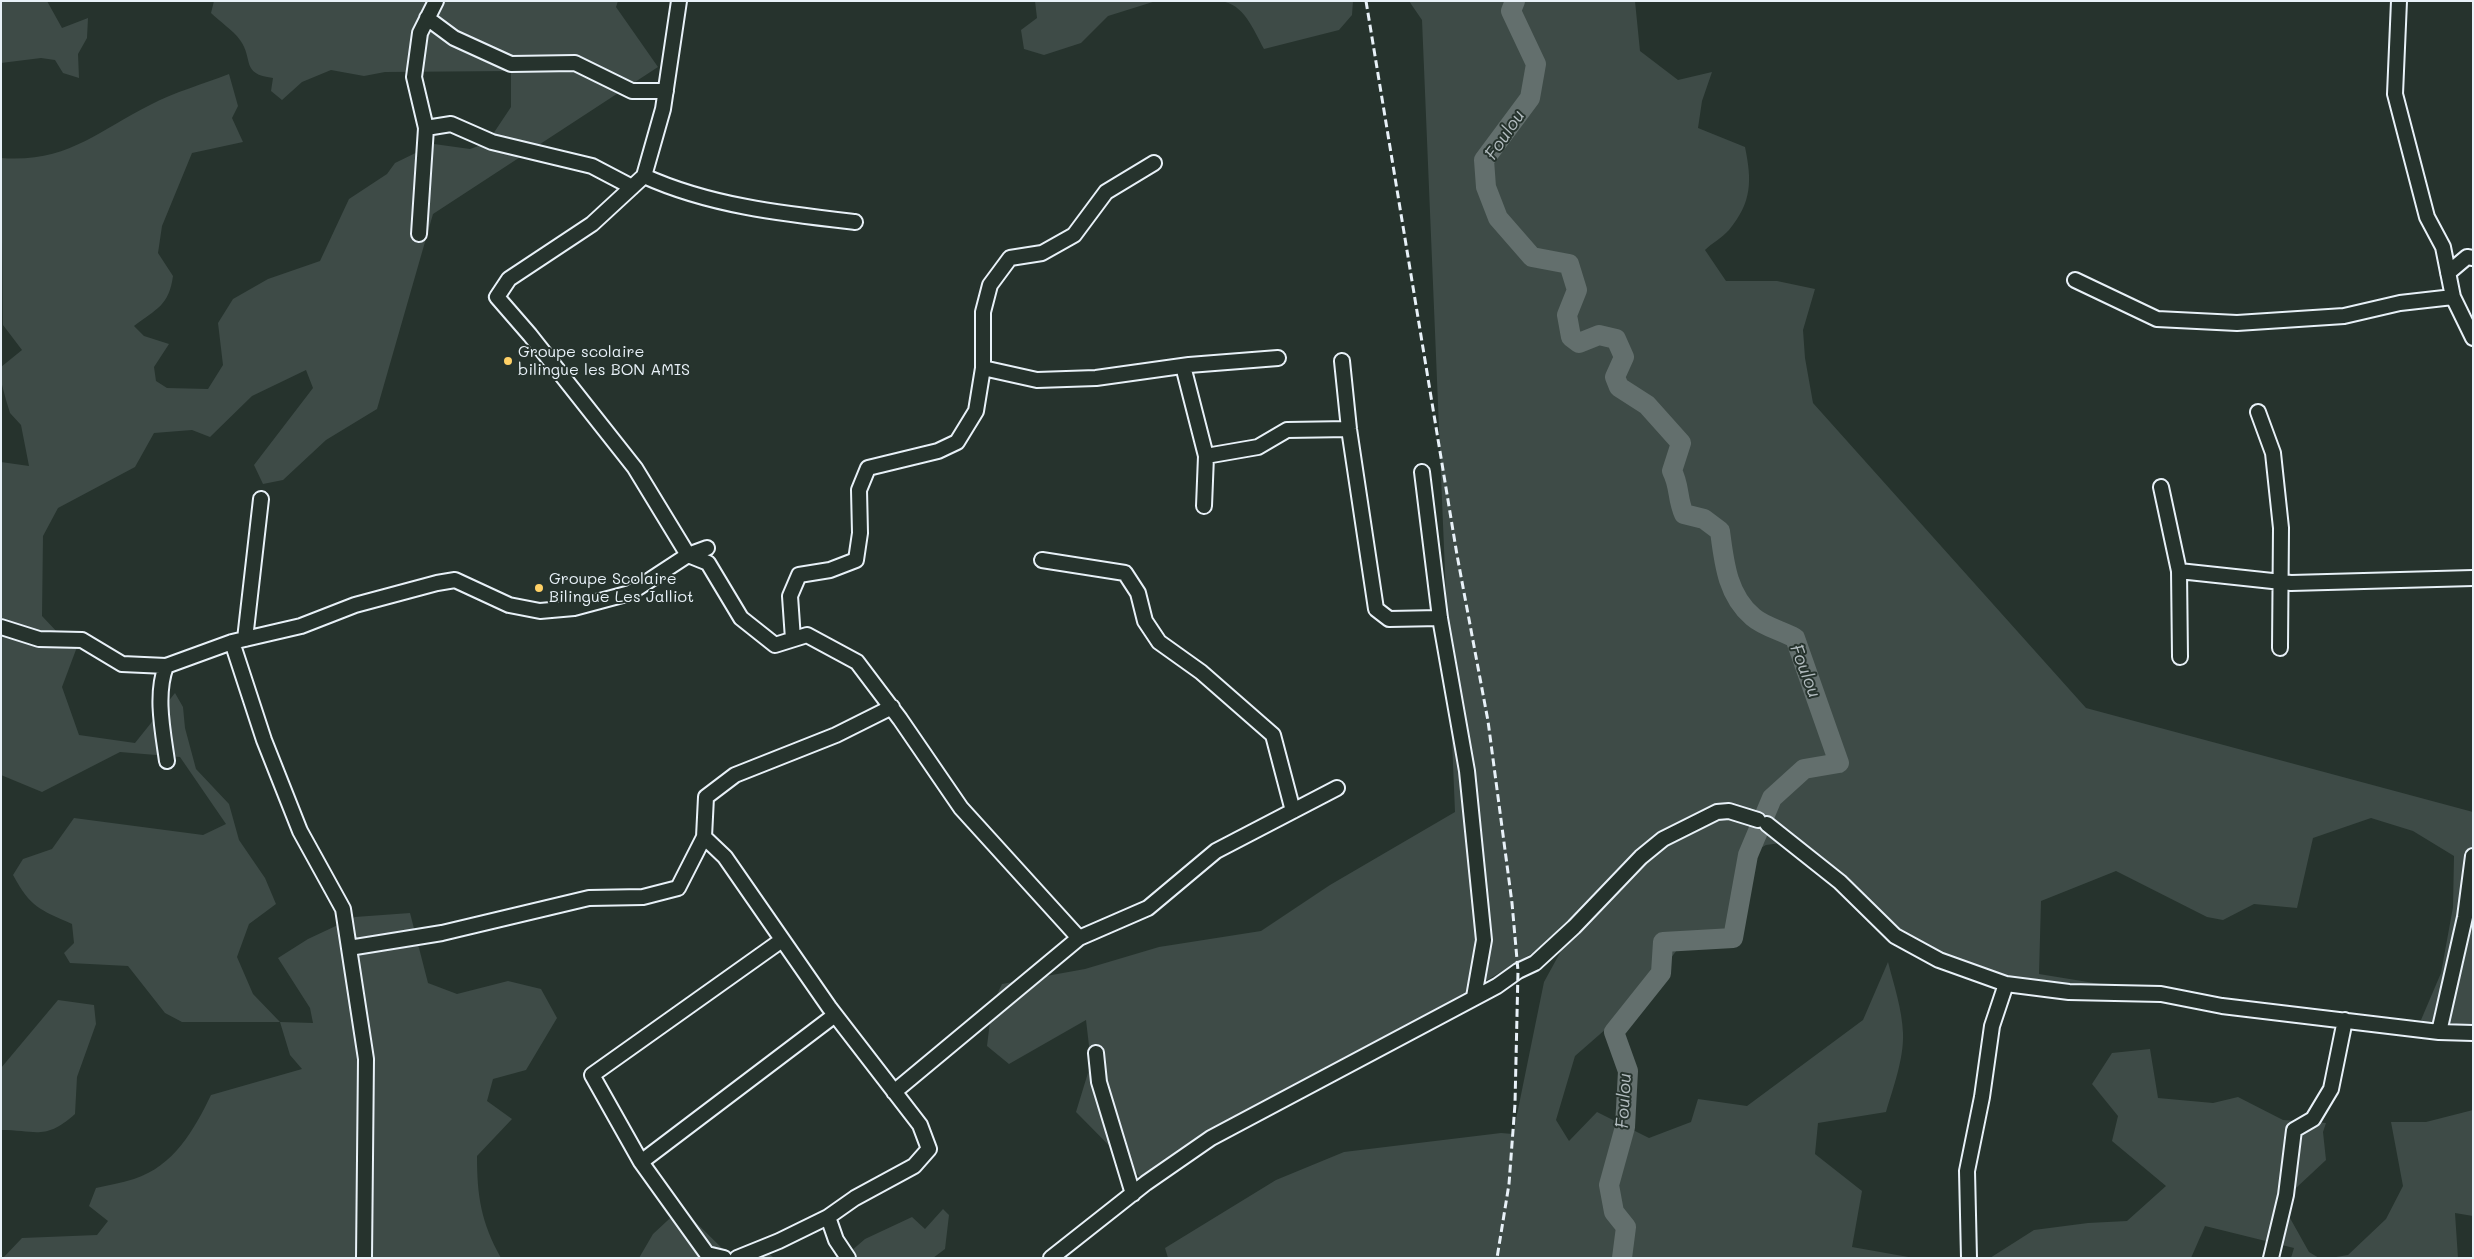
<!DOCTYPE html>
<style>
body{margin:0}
#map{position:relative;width:2474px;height:1259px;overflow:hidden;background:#26332d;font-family:Mali,sans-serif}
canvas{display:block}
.frame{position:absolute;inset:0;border:2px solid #e8f1f8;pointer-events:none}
</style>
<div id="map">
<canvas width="2474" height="1259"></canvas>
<div class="frame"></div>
</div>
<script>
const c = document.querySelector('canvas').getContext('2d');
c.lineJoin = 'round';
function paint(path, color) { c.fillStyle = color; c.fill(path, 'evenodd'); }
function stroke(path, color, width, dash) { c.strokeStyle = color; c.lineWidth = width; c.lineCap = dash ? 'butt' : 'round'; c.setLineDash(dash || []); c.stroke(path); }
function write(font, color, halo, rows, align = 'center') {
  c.font = font + ' Mali,sans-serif'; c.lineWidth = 4; c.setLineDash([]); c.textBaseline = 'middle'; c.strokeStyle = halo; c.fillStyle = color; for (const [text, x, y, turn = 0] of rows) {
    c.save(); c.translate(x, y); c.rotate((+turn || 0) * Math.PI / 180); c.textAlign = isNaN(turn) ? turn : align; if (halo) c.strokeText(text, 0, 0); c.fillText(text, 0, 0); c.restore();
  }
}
paint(new Path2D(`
 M1,1H47L62,28L88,18L87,38L78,54L79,78L63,73L55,60L41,58L1,63Z
 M214,1H618L616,7L658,67L433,214L377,409L326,440L283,480L263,484L254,465L313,388L306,370L252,396L210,437L192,430L154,433L135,467L58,508L43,536L42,616L59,634L77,647L62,687L79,735L135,743L175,693L183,707L185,728L196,769L229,804L239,840L265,878L276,904L249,924L237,957L253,994L280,1022L313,1023L310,1008L278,958L308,939L355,917L410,913L428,983L457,994L508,981L541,989L557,1018L526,1070L493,1079L487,1101L512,1119L477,1156C477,1196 481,1222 501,1258H3L22,1238L97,1235L108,1221L89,1206L96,1188C108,1185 121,1183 134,1179C174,1166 194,1130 211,1095L302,1069L290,1055L280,1022H182L165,1013L128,966L70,963L64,953L74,943L72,924C39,909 31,908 13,875L23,859L52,849L74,818L203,835L226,824L180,757L120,752L42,792L1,775V462L29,466L21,425L10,413L6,400L1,381V367L22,350L3,325L1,158C67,163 96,132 150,105C175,92 203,84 229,74L238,106L232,118L243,142L192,153L162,226L158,253L173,276C169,306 156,309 134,326L144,336L169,344L154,367L156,381L167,388L208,389L223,365L218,323L233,299L268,279L320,261L349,199L387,174L395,163L434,144L470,149L487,143L511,107V71L385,72L364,76L331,70L302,82L282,100L271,91L273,78C240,74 254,59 240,40C233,30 220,22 211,13Z
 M1035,1H1156L1108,16L1081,43L1044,55L1024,49L1021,30L1037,18Z
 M1220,1H1353L1352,15L1339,30L1264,49C1254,31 1244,3 1220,1Z
 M1409,1H1635L1640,51L1678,80L1712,72L1702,101L1698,128L1745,147C1752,181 1752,202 1729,230C1722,238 1712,243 1705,250L1726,281H1777L1815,289L1803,330L1805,358L1813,403L2086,708L2473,812V1032L2431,1030L2421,1020L2441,973L2453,907L2454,856L2413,831L2371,818L2313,838L2297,908L2254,904L2223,920L2207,917L2116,871L2041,901L2039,974L2161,994L2006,984L1895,936L1788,842L1766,845L1748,855L1733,938L1709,945L1677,950L1614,1032L1607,1028L1575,1056L1556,1120L1569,1141L1597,1112L1649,1138L1691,1122L1698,1099L1747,1106L1863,1020L1888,962C1894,985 1902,1009 1903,1033C1904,1059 1893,1088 1886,1112L1818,1123L1815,1154L1862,1191L1852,1247L1914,1258H1168L1165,1248L1276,1180L1344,1152L1501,1133L1513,1134L1544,982L1573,929L1146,1183L1076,1112L1091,1063L1086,1020L1009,1064L987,1046L992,1005L1002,984L1085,969L1159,947L1261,931L1330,885L1455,812L1422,20Z
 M58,1000L94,1005L96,1024L77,1077L75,1114C45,1141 36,1130 1,1130V1068Z
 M2150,1049L2158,1098L2213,1103L2238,1097L2283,1120L2326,1123L2323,1132L2326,1160L2281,1202L2309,1252L2319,1258H2291L2294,1248L2205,1226L2191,1258H1990L2034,1230L2088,1223L2127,1221L2166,1186L2112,1141L2118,1116L2092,1084L2112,1053Z
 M2473,1110V1216L2455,1213L2458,1258H2330L2348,1255L2386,1219L2403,1186L2391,1122H2426Z
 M681,1208L727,1253L761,1246L774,1258H639L653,1234Z
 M943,1209L949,1215L945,1249L933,1258H843L865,1239L912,1217L925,1229Z`), '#3e4b47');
stroke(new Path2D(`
 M1515,1L1511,11L1536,64L1530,98L1484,160L1486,187L1498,218L1532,257L1569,264L1577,290L1567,315L1571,337L1579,343L1599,335L1616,339L1624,357L1615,377L1619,387L1647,405L1681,443L1672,471C1680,486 1677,499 1684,514L1704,519L1720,531C1724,562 1727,595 1753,617C1763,626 1782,631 1795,638L1839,763L1804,769L1772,798L1748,855L1733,938L1663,942L1661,973L1614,1032L1628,1071L1625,1127L1609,1185L1614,1212L1626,1227L1622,1258`), '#636f6d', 20);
const minor = new Path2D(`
 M679,1L663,109L644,176L592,224L509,279L497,297L530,335L635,468L688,555L708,563L741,618L775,645L807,635L857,662L900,719L961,808L1079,938
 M2399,1L2395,94L2427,217L2443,247L2453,297L2473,338
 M427,18L454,38L511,64L575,63L632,91H666
 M426,128L451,124L492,142L592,166L632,187
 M644,176C710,206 784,214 855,222
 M419,234L426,128L414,77L420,33L436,1
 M2448,273L2467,257L2473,258
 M2075,280L2157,319L2237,323L2344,316L2400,303L2453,297
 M1342,361L1349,429L1376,609L1389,619L1440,618
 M1183,366L1206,456L1204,506
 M983,368L1037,380L1096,378L1189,365L1278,358
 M2258,412L2273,453L2281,528L2280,648
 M1206,456L1258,447L1287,430L1349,429
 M1422,472L1440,618L1467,771L1484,940L1474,997
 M2161,487L2179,571L2180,657
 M1042,560L1125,573L1138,593L1145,621L1159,642L1201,672L1273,735L1293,811
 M2179,571L2291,583L2473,578
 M1,627L39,639L82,640L122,664L166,666L232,642L301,626L355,605L437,583L455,580L509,605L540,611L574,608L630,593L688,555L707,548
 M245,639L261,499
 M793,639L790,596L799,575L830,570L856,560L860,533L859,490L868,468L938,451L957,442L976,411L983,368V312L990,285L1010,258L1042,253L1074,235L1106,192L1154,163
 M232,642L264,740L300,831L343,909L366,1059L364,1258
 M166,666C155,695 163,732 167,761
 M1767,824L1840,882L1895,936L1939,960L2006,984L2069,992L2161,994L2222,1006L2439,1032L2473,1033
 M704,837L725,857L829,1007L920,1125L929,1149L914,1166L855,1198L828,1217L836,1240L848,1258
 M349,948L442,933L589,898L643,897L678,888L704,837L706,797L735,775L836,735L892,707
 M2439,1032L2465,917L2473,856
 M1096,1053L1099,1082L1133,1194
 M894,1092L1079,938L1148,908L1216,851L1337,788
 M641,1162L835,1015
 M724,1258L707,1254L641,1162L592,1075L782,940
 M737,1258L779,1241L828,1217
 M1051,1258L1146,1183L1211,1138L1497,986L1518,971L1535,963L1574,927L1641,857L1663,839L1717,812L1729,811L1758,820
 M1969,1258L1967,1171L1982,1097L1992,1026L2006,984
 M2271,1258L2286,1195L2294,1130L2313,1119L2331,1089L2345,1020`);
stroke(minor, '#e8f1f8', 18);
stroke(minor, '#26332d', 14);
stroke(new Path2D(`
 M1366,1L1457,555L1488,721L1512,903L1518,971L1515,1104L1509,1184L1497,1258`), '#e8f1f8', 3, [8, 4]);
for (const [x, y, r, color] of [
 [508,361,5,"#ffd166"],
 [539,588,5,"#ffd166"]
]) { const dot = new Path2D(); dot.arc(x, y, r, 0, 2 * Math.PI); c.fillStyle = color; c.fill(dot); stroke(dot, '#26332d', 2); }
write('16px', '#e8f1f8', '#26332d', [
 ["Groupe scolaire",518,352],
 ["bilingue les BON AMIS",518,370],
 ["Groupe Scolaire",549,579],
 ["Bilingue Les Jalliot",549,597]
], 'left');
write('italic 18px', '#b3bdc0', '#26332d', [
 ["Foulou",1505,135,-56],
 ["Foulou",1805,671,69],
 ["Foulou",1624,1101,-87]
]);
</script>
